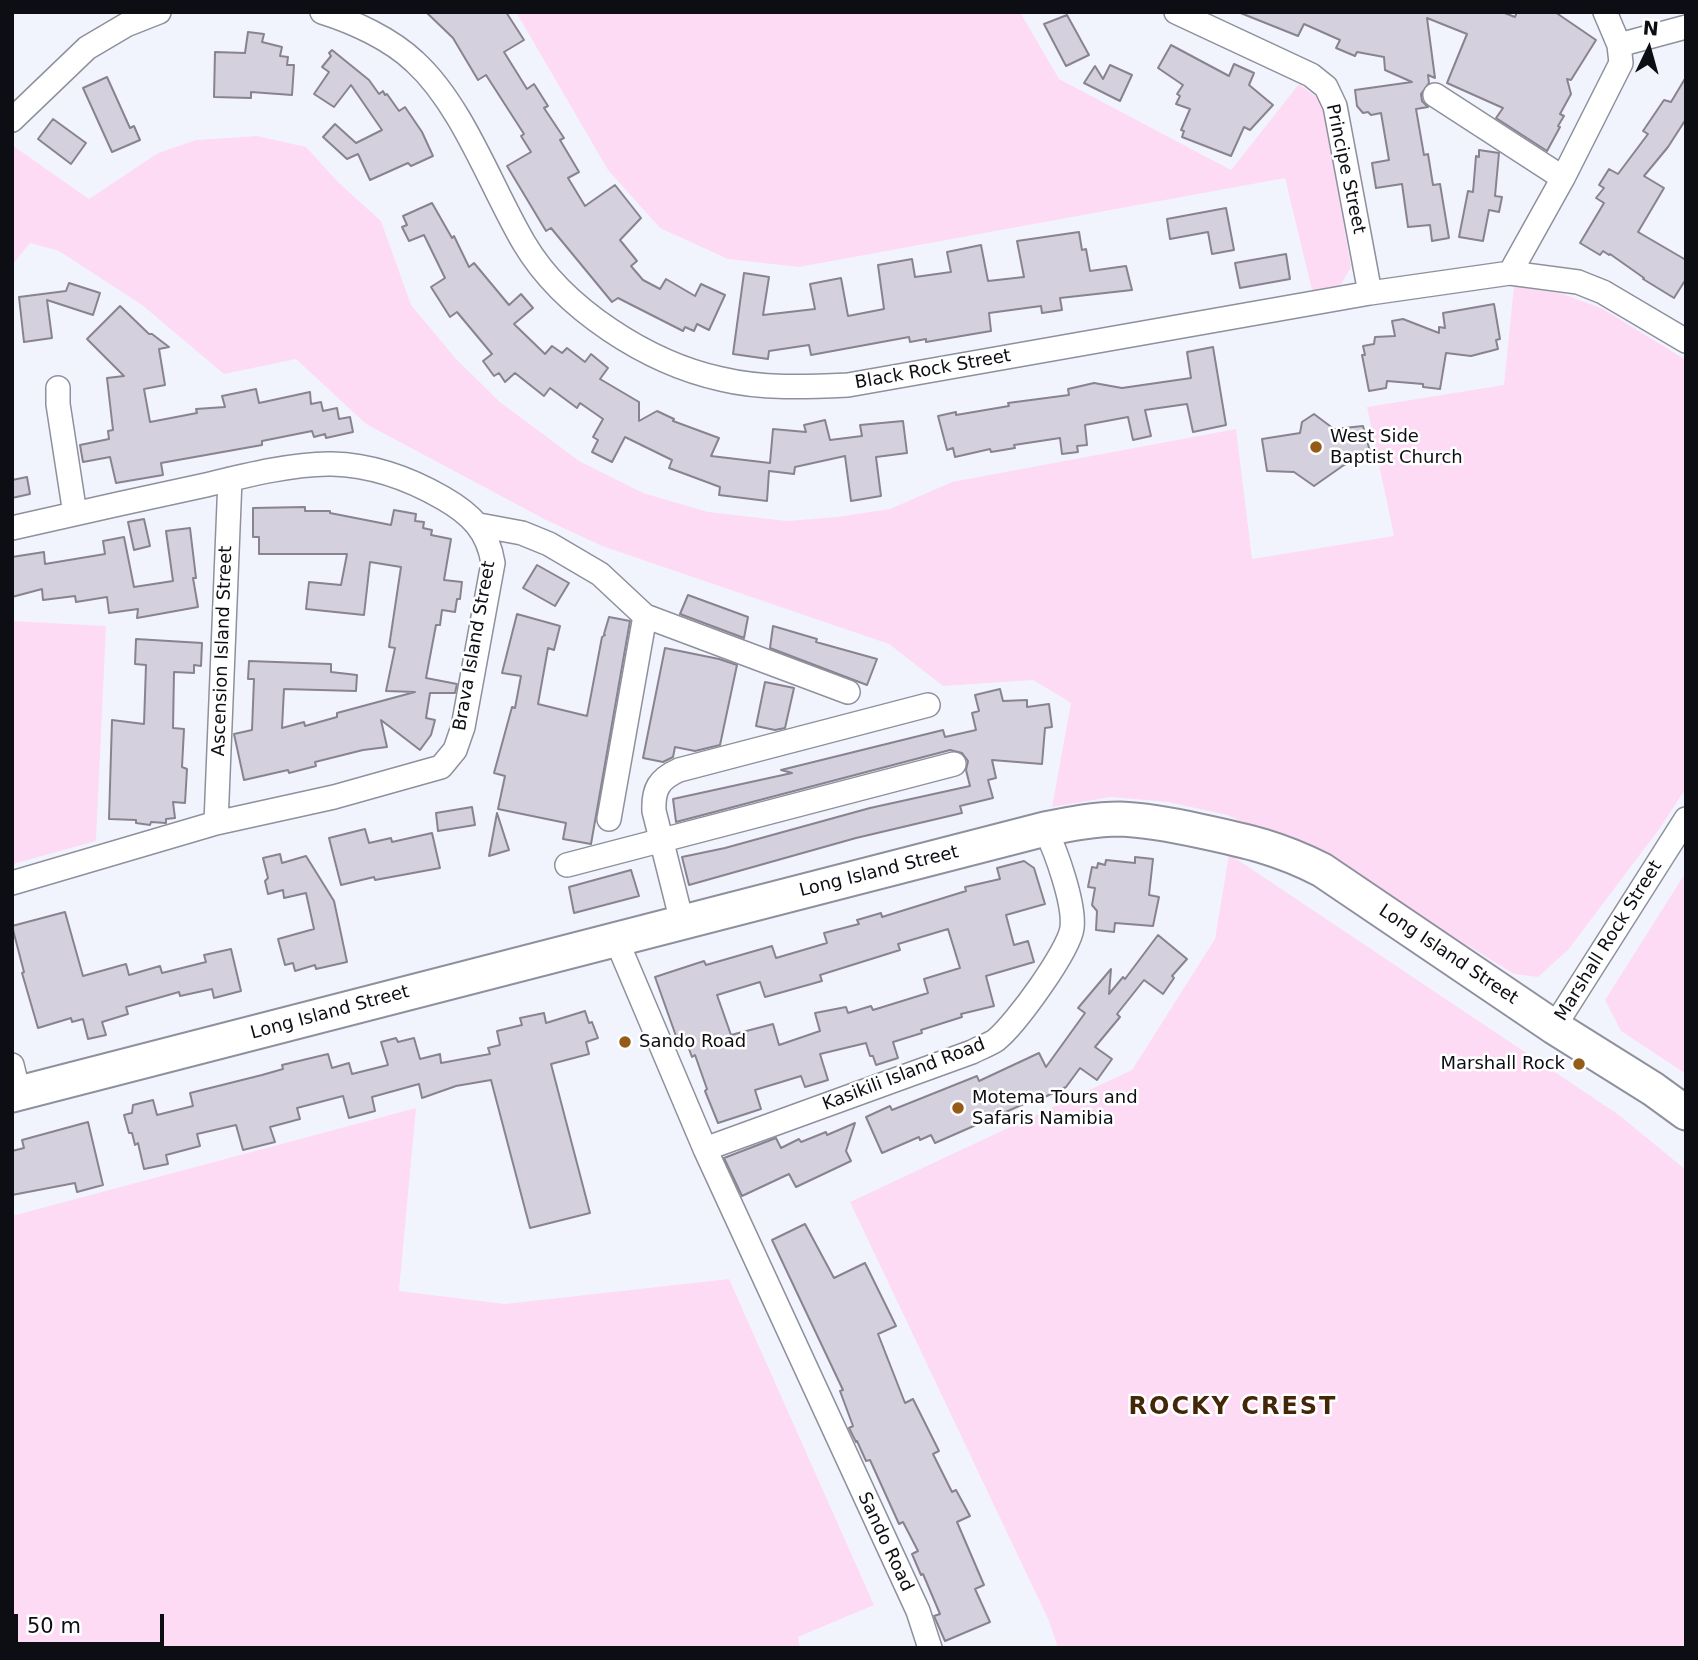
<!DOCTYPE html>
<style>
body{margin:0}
#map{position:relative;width:1698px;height:1660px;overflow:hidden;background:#f2f4fd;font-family:"DejaVu Sans",sans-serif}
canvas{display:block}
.frame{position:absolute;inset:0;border:14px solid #0d0e13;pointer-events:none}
.north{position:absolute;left:1614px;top:14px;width:70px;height:70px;-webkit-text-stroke:5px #fff;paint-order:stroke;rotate:5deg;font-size:19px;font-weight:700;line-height:28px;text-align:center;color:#0d0e13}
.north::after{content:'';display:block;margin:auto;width:24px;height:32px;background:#0d0e13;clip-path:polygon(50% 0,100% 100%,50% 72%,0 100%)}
.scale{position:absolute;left:14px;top:1614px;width:150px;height:32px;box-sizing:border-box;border:4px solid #0d0e13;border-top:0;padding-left:9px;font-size:21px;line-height:24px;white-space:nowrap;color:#0d0e13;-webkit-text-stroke:5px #fff;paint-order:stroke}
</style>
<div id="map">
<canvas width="1698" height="1660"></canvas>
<div class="frame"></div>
<div class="north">N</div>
<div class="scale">50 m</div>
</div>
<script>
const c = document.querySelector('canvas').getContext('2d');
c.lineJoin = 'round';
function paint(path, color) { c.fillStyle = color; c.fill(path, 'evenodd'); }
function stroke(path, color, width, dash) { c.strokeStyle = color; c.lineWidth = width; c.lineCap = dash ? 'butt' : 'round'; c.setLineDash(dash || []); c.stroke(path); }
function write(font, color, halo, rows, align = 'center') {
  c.font = font + ' "DejaVu Sans",sans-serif'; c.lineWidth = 5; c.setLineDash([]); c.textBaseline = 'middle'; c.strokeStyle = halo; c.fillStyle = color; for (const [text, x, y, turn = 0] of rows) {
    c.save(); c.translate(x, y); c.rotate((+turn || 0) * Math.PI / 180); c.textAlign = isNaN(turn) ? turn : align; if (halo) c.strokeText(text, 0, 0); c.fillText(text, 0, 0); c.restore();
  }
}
paint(new Path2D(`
 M516,12H1020L1059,79L1231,170L1299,84L1322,101L1351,267L1340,286L1312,290L1285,178L799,267L728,259L660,228L608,170Z
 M257,136L306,147L339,183L381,221L411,305L457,360L500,402L579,461L643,493L708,512L787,521L837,517L890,509L952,482L1236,429L1252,559L1394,536L1367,407L1504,385L1514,286L1563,294L1603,309L1686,360V788L1660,828L1568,950L1538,977L1514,974L1340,867L1227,815L1168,802L1111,797L1052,807L1071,703L1033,680L943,686L889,644L602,546L546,520L366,424L296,359L224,374L142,305L59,251L30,243L12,265V145L89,199L158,153L196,140Z
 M12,621L106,626L96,841L13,864Z
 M1229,854L1619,1115L1686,1170V1648H1058L1049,1621L850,1202L1132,1070L1215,939Z
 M1686,872V1074L1621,1031L1605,1000Z
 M416,1108L399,1291L505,1304L729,1279L874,1605L798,1637L800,1648H12V1216Z`), '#fedbf5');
const building = new Path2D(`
 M426,12H506L524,40L504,52L527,89L534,84L548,106L544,108L564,138L560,140L579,172L568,178L585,206L615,185L641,218L620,240L637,261L631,266L643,280L660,289L666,279L695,296L701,284L725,295L709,330L697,324L694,331L685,327L683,331L618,298L612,302L551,228L546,231L507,166L531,152L521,136L524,134L486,75L478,80L453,38Z
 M1238,12H1502L1515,17L1517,12H1555L1596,40L1571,80L1567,79L1571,94L1560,114L1564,116L1558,126L1560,127L1547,151L1496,118L1503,108L1447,83L1467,34L1427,18L1435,78L1428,75L1429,83L1421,94L1422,101L1428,107L1416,109L1424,155L1428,154L1433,185L1440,184L1449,238L1432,241L1430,225L1408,227L1402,184L1376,188L1372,163L1389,160L1381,113L1371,115L1368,112L1363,113L1357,106L1355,90L1412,82L1385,70L1384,57L1357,52L1355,56L1336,48L1340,40L1304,24L1298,36Z
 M1067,15L1089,55L1066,66L1044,24Z
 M248,32L264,34L262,42L282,47L280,56L288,57L287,65H294L292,95L251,92V98L214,97L215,52L245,53Z
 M1171,45L1229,76L1234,64L1254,73L1249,85L1273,105L1250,130L1244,127L1231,156L1182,137L1184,131L1181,130L1190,109L1176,104L1180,96L1177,94L1183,85L1158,68Z
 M332,50L369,80L379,94L383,91L385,95L387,94L399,111L405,107L422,132L433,156L411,166L408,163L370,180L358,154L347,159L323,137L335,124L356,143L382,130L351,85L334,107L314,94L329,72L322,67L331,56L329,53Z
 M1110,65L1132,75L1120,101L1084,83L1095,66L1103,79Z
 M107,77L130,128L134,126L140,140L112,152L83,88Z
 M1686,77V119L1668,147L1644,176L1664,188L1638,232L1686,260V279L1674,298L1643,279L1644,278L1610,254L1609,255L1603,251L1600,255L1580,243L1604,203L1596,198L1604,188L1599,185L1609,169L1618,174L1648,134L1643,131L1664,100L1671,102Z
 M53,119L86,143L71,164L38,139Z
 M1479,150L1499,153L1495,196L1502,197L1499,212L1489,210L1483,241L1459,237L1468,191L1473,192L1476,156L1479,157Z
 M432,203L452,238L454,236L469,267L474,263L509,305L521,294L533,308L514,324L545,354L552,346L562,353L567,348L585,362L591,354L608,368L600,379L639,402V421L657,411L674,419L673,421L719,438L711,456L770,463L773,429L806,432L804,425L825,420L830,440L862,436L860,425L903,421L907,453L876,457L881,496L851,501L845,456L795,467L794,474L769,471L767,501L719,495L720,487L669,468L672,460L625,437L612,462L592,452L598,440L593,437L603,419L580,403L577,408L550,388L544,396L515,373L505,382L499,373L494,376L483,361L492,354L457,312L450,317L431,287L445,278L424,235L409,241L402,227L407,225L403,216Z
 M1226,208L1234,250L1212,254L1208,232L1170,239L1167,219Z
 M1079,232L1082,250L1086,249L1090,271L1126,266L1132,290L1060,298L1062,310L1042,313L1041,306L989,313L991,331L926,342V339L910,342L909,337L811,355L809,345L769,351L768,359L733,354L744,273L769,277L763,315L815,309L810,284L841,278L848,316L884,309L878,265L912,259L915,277L951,272L947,252L981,245L988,281L1024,277L1017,241Z
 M1286,254L1290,279L1240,288L1235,263Z
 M69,283L100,293L93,315L47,300L52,338L24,342L19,297L66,291Z
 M1494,304L1500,339L1496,340L1498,349L1471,356L1446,353L1440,389L1423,387V384L1387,381L1386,388L1369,391L1362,355H1365L1363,346L1374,344L1375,337L1395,336L1392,321L1403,319L1439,333V327L1445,328L1443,313Z
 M120,306L149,334H152L169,347L159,349L165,385L144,389L150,422L197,413L196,409L225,407L222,396L256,389L259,403L310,392L311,404L321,402L323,411L337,408L339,419L350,417L353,432L326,438L325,434L314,437L312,431L262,441V445L161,463L163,475L116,483L110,457L83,462L80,445L109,439L108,431L113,430L107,378L124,376L87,339Z
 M1213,347L1226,425L1193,432L1187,404L1145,410L1151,436L1133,440L1128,417L1085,425L1087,445L1077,446L1078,452L1062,454L1060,438L1014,445L1015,448L991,452L990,449L955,457L953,448L947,450L938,416L956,412V415L1009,406L1008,403L1069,395L1068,389L1094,383L1122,388L1191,378L1187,352Z
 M1314,414L1334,429L1363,426L1371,455L1344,465L1314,486L1294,472L1267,471L1262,439L1300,433L1302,422Z
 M27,477L30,494L12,498V480Z
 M305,507V511H330V513L391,525L394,510L416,514L415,521L424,522L423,528L432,530L431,535L451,539L444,580L462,582L460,599H457L455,612L442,610L440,625H436L426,678L457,684L455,693H430L426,718L435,720L431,735L420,750L381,720L387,747L363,750L315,762L316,766L289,773L288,770L244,780L234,734L252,730L254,679H248L249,661L331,664V672L357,675L356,691L284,689L282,728L304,722L305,726L337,717V713L415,692L386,691L395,648L389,647L401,567L370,562L364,615L306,609L309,582L341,585L347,554H259V537H253V508Z
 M144,519L150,546L134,550L128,522Z
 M190,528L196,578H193L198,607L137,618L138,609L109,613L107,597L76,602L75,596L43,600L42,589L12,597V557L44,552L45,564L105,554L103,541L124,537L134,587L173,581L166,531Z
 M537,565L569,583L555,606L523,588Z
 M688,595L748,617L744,638L680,614Z
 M517,614L560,626L554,650L548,648L538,704L587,716L602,637L605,635L604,634L609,617L630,621L591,844L563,839L566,823L498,809L505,776L494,773L512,707L515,708L521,676L502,673Z
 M773,626L817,639L816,642L877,659L867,685L770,648Z
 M136,639L202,643L201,666L194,665V673L174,672L173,728L184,729L182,767L187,769L185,803L173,802L175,818L166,819V823L151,822L150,825L136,823V820L109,819L112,720L144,724L146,665L135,664Z
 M665,648L719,659L737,665L720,745L695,751L675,747L673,757L663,762L643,758Z
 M765,682L794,688L785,728L775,730L756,726Z
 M1000,689L1003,701L1027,700V707L1049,704L1052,727L1045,728L1042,764L992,760L996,778L988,780L993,798L960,806L962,813L856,838L689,885L682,857L725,848L870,808L970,786L966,770L968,761L962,753L950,750L676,822L673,799L792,773L781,770L943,730L945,737L976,730L972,713L979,711L975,695Z
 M472,807L475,825L438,831L436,813Z
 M497,813L509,850L489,856Z
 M365,829L369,843L391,838L392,842L432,833L440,868L375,880L374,877L341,885L329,838Z
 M280,854L282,863L306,856L334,901L347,962L316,969L315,965L295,971L293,963L285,965L278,939L314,929L306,893L284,898L283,890L268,894L265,881L268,878L263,858Z
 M1135,857L1153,859L1149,895L1159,897L1153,926L1115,923L1114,932L1096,930L1097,911L1092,905L1095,888L1088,887L1092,867L1097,868L1098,863L1105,865L1106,860L1135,863Z
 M1024,861L1034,868L1045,904L1006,915L1014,945L1028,941L1034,962L986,976L994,1006L961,1014L962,1017L921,1030L922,1033L893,1042L898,1058L876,1065L873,1056H870L866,1043L820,1054L828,1080L805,1087L801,1076L755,1090L761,1109L718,1123L705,1091L707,1089L695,1055L692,1057L683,1033L676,1036L655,977L704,961L706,965L772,946L776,958L827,943L824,933L859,924L857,920L881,913L882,917L966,891L965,887L1000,879L997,868ZM948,929L960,968L924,979L928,993L873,1010L871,1006L848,1013L846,1007L815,1013L820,1031L779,1045L773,1024L731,1035L717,995L760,982L765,997L822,981L820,975L900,950L898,944Z
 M631,870L639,896L574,913L569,887Z
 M65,912L83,976L126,964L129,975L160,966L162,973L206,962L204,955L231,949L241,991L214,998L212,989L180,996L179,992L126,1007L128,1014L102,1022L106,1035L88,1039L83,1019L72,1022L71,1018L38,1028L22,973L24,972L12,926Z
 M1158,935L1187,959L1172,976L1174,978L1163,994L1144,980L1117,1014L1120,1017L1095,1047L1112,1059L1097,1080L1080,1068L1066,1087L1034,1102L1033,1100L935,1143L931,1135L920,1140L919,1137L882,1153L866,1117L890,1106L892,1110L977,1076L979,1081L1039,1053L1046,1067L1085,1013L1078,1008L1111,969L1109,994L1123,977L1125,979Z
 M585,1011L589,1023L592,1022L598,1038L586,1042L589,1054L551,1064L590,1213L530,1228L491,1080L456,1086L422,1098L419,1084L372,1097L375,1111L349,1118L343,1096L297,1108L300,1119L270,1127L275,1142L243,1150L236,1125L197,1134L200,1146L166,1155L168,1164L144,1169L138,1143L135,1145L132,1133H129L124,1115L132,1113L133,1105L153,1100L157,1115L193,1106L190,1093L262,1075L283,1069L282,1065L328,1054L332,1068L349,1063L352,1074L388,1065L381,1042L396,1038L398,1042L414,1038L420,1059L440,1054L441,1063L490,1054L488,1048L500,1045L497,1031L522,1025L520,1018L544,1013L546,1023Z
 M88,1122L103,1185L77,1192L75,1183L12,1195V1151L24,1148L22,1140Z
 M855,1123L846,1151L851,1161L796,1187L789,1174L742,1196L724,1158L776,1138L781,1148L799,1139L801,1142L826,1132L827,1135Z
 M805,1224L834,1278L865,1263L896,1326L878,1334L905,1403L913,1399L939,1451L933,1454L952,1492L956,1490L970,1516L957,1522L984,1585L975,1589L990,1622L945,1641L934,1616L940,1614L923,1574L921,1575L912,1554L918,1551L903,1522L899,1524L870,1460L866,1461L857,1441L856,1442L849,1428L853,1426L840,1391L843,1390L772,1240Z`);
paint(building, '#d5d0dd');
stroke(building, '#88838f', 2);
const street = new Path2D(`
 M322,12C354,22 391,39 415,62C463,106 491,187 524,243C563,309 648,363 721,379C762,389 806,387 848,385L1370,293L1510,273L1578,282L1603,292L1686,341
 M1176,12L1311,75L1326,87L1335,106L1370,293
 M1619,45L1686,27
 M1435,95L1563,178
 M12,120L87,48L126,25L159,12
 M1510,273L1563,178L1621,63L1619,45L1605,12
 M58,388V404L75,514
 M479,525L522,533L549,544L600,574L645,616L848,692
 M12,528C77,513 141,499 206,485C243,476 295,463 332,464C372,465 410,479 443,498C471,514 488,531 493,563L463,727L455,750L441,767L334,797L216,823L12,883
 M609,819L645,616
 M216,823L230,479
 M567,865L954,764
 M682,922L654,811C653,789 659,779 679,770L928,705
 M616,939L705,1149L918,1611L930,1648
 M1554,1027L1686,819
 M12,1065L19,1094
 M705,1149L972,1052C979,1048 989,1045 996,1040C1015,1025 1069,951 1072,928C1075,904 1056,851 1045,829`);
const secondary = new Path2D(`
 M12,1095L1045,829C1070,824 1095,819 1120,819C1147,820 1173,825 1200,831C1247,841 1279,848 1322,870L1554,1027L1653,1089L1686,1113`);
stroke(street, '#8e919d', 26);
stroke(secondary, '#8e919d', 37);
stroke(street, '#fff', 23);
stroke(secondary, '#fff', 33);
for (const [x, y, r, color] of [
 [1316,447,7,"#955b19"],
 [625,1042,7,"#955b19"],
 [1579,1064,7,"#955b19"],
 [958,1108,7,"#955b19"]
]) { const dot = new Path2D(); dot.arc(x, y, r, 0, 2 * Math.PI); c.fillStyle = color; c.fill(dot); stroke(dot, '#fff', 2.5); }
write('18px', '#0d0e13', '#fff', [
 ["Principe Street",1345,169,78],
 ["Black Rock Street",933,370,-10],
 ["Brava Island Street",475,646,-80],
 ["Ascension Island Street",223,651,-88],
 ["Long Island Street",879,872,-14],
 ["Marshall Rock Street",1609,941,-58],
 ["Long Island Street",1448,955,34],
 ["Long Island Street",330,1013,-15],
 ["Kasikili Island Road",904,1075,-21],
 ["Sando Road",885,1542,65]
]);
write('18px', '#0d0e13', '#fff', [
 ["West Side",1330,437],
 ["Baptist Church",1330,458],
 ["Sando Road",639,1042],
 ["Marshall Rock",1565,1064,"right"],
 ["Motema Tours and",972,1098],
 ["Safaris Namibia",972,1119]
], 'left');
c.letterSpacing = '2px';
write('bold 24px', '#432708', '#fff', [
 ["ROCKY CREST",1233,1408]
]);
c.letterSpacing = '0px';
</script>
